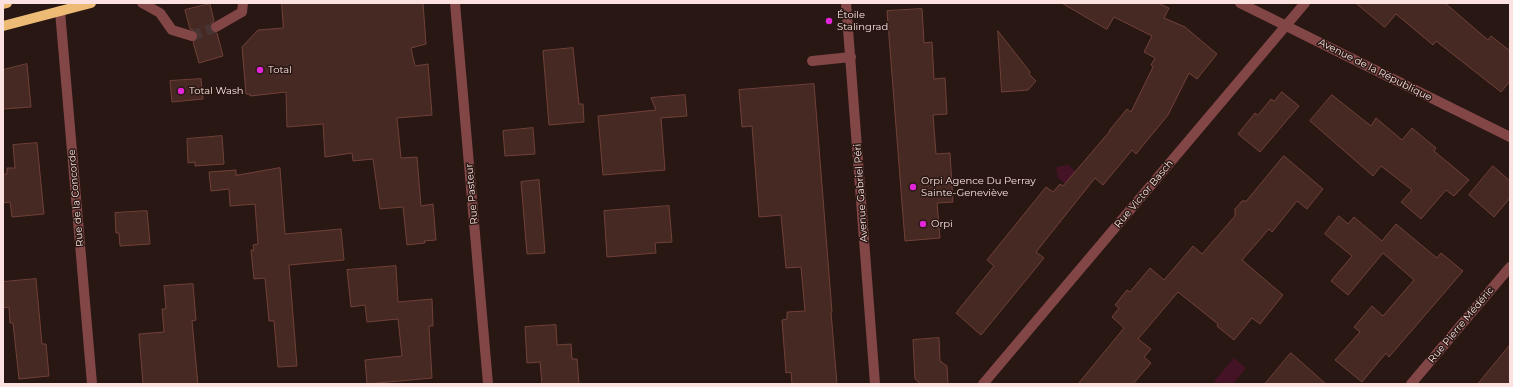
<!DOCTYPE html>
<meta charset="utf-8">
<style>
body{margin:0}
#map{position:relative;width:1513px;height:387px;overflow:hidden;background:#291714;font-family:Montserrat,sans-serif}
canvas{display:block}
.frame{position:absolute;inset:0;border:4px solid #fbe2e0;pointer-events:none}
</style>
<div id="map">
<canvas width="1513" height="387"></canvas>
<div class="frame"></div>
</div>
<script>
const c = document.querySelector('canvas').getContext('2d');
c.lineJoin = 'round';
function paint(path, color) { c.fillStyle = color; c.fill(path, 'evenodd'); }
function stroke(path, color, width, dash) { c.strokeStyle = color; c.lineWidth = width; c.lineCap = dash ? 'butt' : 'round'; c.setLineDash(dash || []); c.stroke(path); }
function write(font, color, halo, rows, align = 'center') {
  c.font = font + ' Montserrat,sans-serif'; c.lineWidth = 3; c.setLineDash([]); c.textBaseline = 'middle'; c.strokeStyle = halo; c.fillStyle = color; for (const [text, x, y, turn = 0] of rows) {
    c.save(); c.translate(x, y); c.rotate((+turn || 0) * Math.PI / 180); c.textAlign = isNaN(turn) ? turn : align; if (halo) c.strokeText(text, 0, 0); c.fillText(text, 0, 0); c.restore();
  }
}
paint(new Path2D(`
 M1067,164L1089,183V187L1082,195L1079,196L1056,176L1058,174L1056,171L1057,167L1061,166H1065Z
 M1234,358L1246,368L1233,384H1216L1214,381Z`), '#441326');
const building = new Path2D(`
 M282,3H423L426,44L411,48L415,66L428,64L432,115L397,118L401,158L417,157L421,206L433,204L436,240L424,241L425,243L407,245L403,207L380,209L373,159L353,161L352,153L325,157L323,124L287,127L286,92L250,96V94H246L242,47L258,30L283,28Z
 M1062,3H1158L1169,8L1164,18L1185,27L1217,54L1197,79L1189,73L1168,115L1136,154L1132,150L1103,185L1095,178L1036,252L1044,258L981,335L956,313L994,266L987,260L1046,187L1053,192L1060,184L1063,186L1110,131H1109L1127,109L1131,112L1153,67L1151,65L1155,58L1144,52L1152,36L1114,17L1107,29Z
 M1356,3H1445L1488,40L1491,36L1510,51V81L1501,92L1436,41L1433,45L1396,14L1385,27Z
 M210,4L214,21L211,23L210,27L212,32L217,33L223,56L199,63L193,42L198,38V34L196,31L190,29L185,10Z
 M922,9L924,43L932,42L934,79L945,78L947,114L933,115L936,154L950,153L953,202L937,203L940,238L905,241L887,11Z
 M998,31L1030,72L1029,74L1036,81L1028,90L1002,92Z
 M573,48L579,104H583L584,122L549,125L543,51Z
 M27,64L31,107L3,109V70Z
 M201,79L203,99L172,102L170,81Z
 M814,84L832,312H831L837,384H792L791,372L786,373L782,320L787,319V312L805,311L801,267L786,268L781,215L759,217L752,126L742,127L739,90Z
 M1282,92L1299,106L1260,152L1238,134L1255,113L1258,115L1271,99L1274,101Z
 M685,95L687,116L661,118L665,170L603,175L598,116L656,110L651,98Z
 M1332,95L1371,126L1376,118L1402,140L1412,128L1436,148L1434,151L1469,180L1454,196L1446,190L1421,219L1401,202L1412,190L1381,166L1373,176L1310,121Z
 M533,128L535,154L505,156L503,131Z
 M222,136L224,164L195,166V162L188,163L187,139Z
 M37,143L44,214L12,217L10,202L3,203V174H7V168H15L13,145Z
 M1284,156L1323,189L1307,209L1297,201L1272,232L1269,229L1242,260L1283,295L1260,324L1252,318L1234,340L1217,326L1218,324L1178,292L1138,339L1151,349L1144,357L1151,363L1133,384H1078L1124,328L1112,317L1119,308L1115,305L1127,290L1130,292L1150,268L1164,280L1193,246L1202,254L1235,216V209L1242,201H1246Z
 M1493,166L1510,181V198L1494,217L1469,195Z
 M280,168L285,234L341,229L344,260L289,265L297,366L278,367L274,321H269L265,278L254,279L251,250H254L253,245L258,244L255,204L230,206L229,189L211,191L209,172L236,170V175Z
 M539,180L545,253L527,254L521,182Z
 M669,206L672,242L655,243L656,253L607,257L604,211Z
 M147,211L150,244L120,246L119,233H116L115,213Z
 M1339,216L1348,224L1354,217L1382,241L1396,224L1437,258L1441,253L1463,271L1389,357L1386,353L1362,382L1335,360L1360,332L1354,327L1372,306L1383,316L1414,280L1383,253L1348,295L1331,281L1352,256L1325,234Z
 M396,266L398,302L432,299L433,326H429L432,378L367,384L365,360L402,356L398,319L367,322L365,305L351,307L347,270Z
 M36,279L42,344H46L49,376L19,379L13,323H10L9,307L3,308V282Z
 M193,284L196,320L192,321L198,384H143L139,334L164,332L162,309H166L164,286Z
 M556,325L557,345L571,344L572,359H577L579,384H542L540,362L527,363L525,327Z
 M939,338L940,361L947,366L948,384H921L915,379L913,340Z
 M1510,345V384H1478Z
 M1291,353L1326,384H1265Z`);
paint(building, '#472923');
stroke(building, '#704138', 1);
stroke(new Path2D(`
 M192,36L216,27`), '#483533', 10, [10, 5]);
stroke(new Path2D(`
 M142,3L160,13L172,30L192,36
 M455,3L488,384
 M846,3L875,384
 M1240,3L1510,137
 M60,11L92,384
 M216,27L242,12L243,3
 M812,61L851,57
 M983,384L1305,3
 M1411,384L1510,267`), '#824646', 10);
stroke(new Path2D(`
 M3,4L7,3
 M3,26L91,3`), '#edbb76', 10);
for (const [x, y, r, color] of [
 [829,21,4,"#e225d7"],
 [260,70,4,"#e225d7"],
 [181,91,4,"#e225d7"],
 [913,187,4,"#e225d7"],
 [923,224,4,"#e225d7"]
]) { const dot = new Path2D(); dot.arc(x, y, r, 0, 2 * Math.PI); c.fillStyle = color; c.fill(dot); stroke(dot, '#291714', 1.5); }
write('10px', '#fbe2e0', '#291714', [
 ["Étoile",837,15],
 ["Stalingrad",837,27],
 ["Total",268,70],
 ["Total Wash",189,91],
 ["Orpi Agence Du Perray",921,181],
 ["Sainte-Geneviève",921,193],
 ["Orpi",931,224]
], 'left');
write('10px', '#fbe2e0', '#291714', [
 ["Avenue de la République",1375,70,27],
 ["Avenue Gabriel Péri",861,193,-94],
 ["Rue Pasteur",472,194,-95],
 ["Rue Victor Basch",1144,194,-50],
 ["Rue de la Concorde",76,198,-95],
 ["Rue Pierre Médéric",1461,325,-50]
]);
</script>
